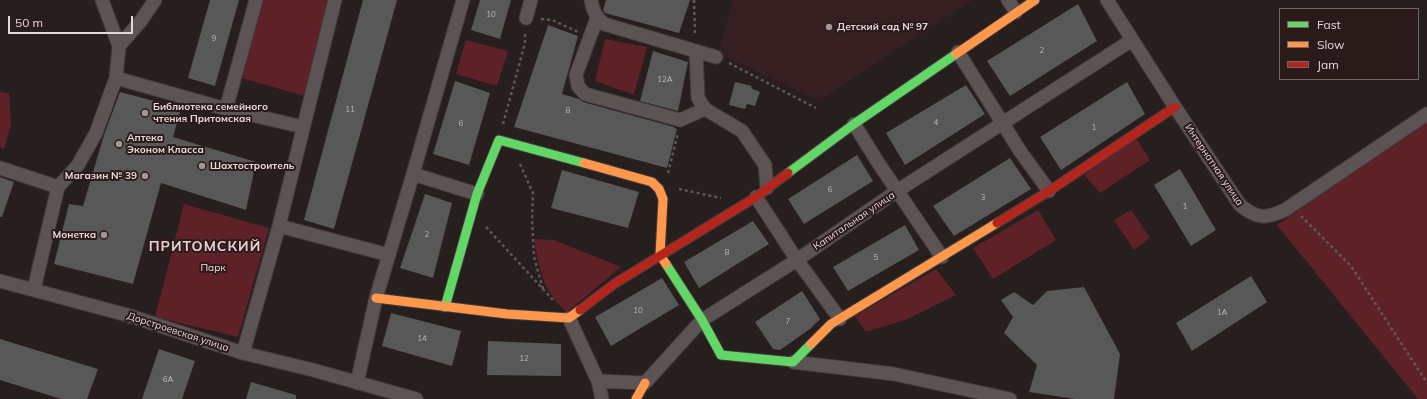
<!DOCTYPE html>
<meta charset="utf-8">
<style>
body{margin:0}
#map{position:relative;width:1427px;height:399px;overflow:hidden;background:#271e1e;font-family:Mulish,sans-serif}
canvas{display:block}
.legend{position:absolute;left:1279px;top:8px;width:140px;height:72px;box-sizing:border-box;background:#2b1a1a;border:1px solid #756666;margin:0;padding:5px 7px;list-style:none;font-size:12px;color:#e4d8d8}
.legend li{display:flex;align-items:center;gap:8px;height:20px}
.legend b{width:20px;border:1px solid #756666}
.scale{position:absolute;left:8px;top:16px;width:125px;height:18px;box-sizing:border-box;border:2px solid #e4d8d8;border-top:0;padding-left:5px;font-size:12px;line-height:14px;white-space:nowrap;color:#e4d8d8;-webkit-text-stroke:3px #2b1a1a;paint-order:stroke}
</style>
<div id="map">
<canvas width="1427" height="399"></canvas>
<ul class="legend">
<li><b style="height:5px;background:#63d668"></b>Fast</li>
<li><b style="height:5px;background:#ff974d"></b>Slow</li>
<li><b style="height:5px;background:#b3261e"></b>Jam</li>
</ul>
<div class="scale">50 m</div>
</div>
<script>
const c = document.querySelector('canvas').getContext('2d');
c.lineJoin = 'round';
function paint(path, color) { c.fillStyle = color; c.fill(path, 'evenodd'); }
function stroke(path, color, width, dash) { c.strokeStyle = color; c.lineWidth = width; c.lineCap = dash ? 'butt' : 'round'; c.setLineDash(dash || []); c.stroke(path); }
function write(font, color, halo, rows, align = 'center') {
  c.font = font + ' Mulish,sans-serif'; c.lineWidth = 4; c.setLineDash([]); c.textBaseline = 'middle'; c.strokeStyle = halo; c.fillStyle = color; for (const [text, x, y, turn = 0] of rows) {
    c.save(); c.translate(x, y); c.rotate((+turn || 0) * Math.PI / 180); c.textAlign = isNaN(turn) ? turn : align; if (halo) c.strokeText(text, 0, 0); c.fillText(text, 0, 0); c.restore();
  }
}
paint(new Path2D(`
 M733,0H973L819,101L718,53Z`), '#351f20');
paint(new Path2D(`
 M263,0H328L305,96L241,78Z
 M605,39L647,47L634,95L595,81Z
 M466,40L508,51L497,86L456,74Z
 M0,92L9,93L11,125L4,149L0,147Z
 M1427,121V399H1418L1277,225Z
 M1136,138L1150,160L1100,193L1084,175Z
 M184,204L269,228L238,337L155,317Z
 M1038,210L1056,240L993,279L973,248Z
 M1131,210L1150,238L1134,250L1114,220Z
 M534,239L554,240L621,267L567,312C543,293 539,267 534,239Z
 M936,269L956,295L905,320L866,332L855,316Z`), '#5f2128');
paint(new Path2D(`
 M210,0H239L215,86L188,78Z
 M363,0H397L334,229L304,220Z
 M480,0H511L500,39L471,30Z
 M606,0H690L679,33L605,13L603,10Z
 M1078,4L1097,41L1010,96L987,61Z
 M548,25L578,36L562,94L579,99L583,102L674,127V128L677,129L667,168L514,127Z
 M653,51L688,62L678,111L640,101Z
 M455,81L490,93L469,165L433,154Z
 M735,82L752,86L751,88L760,92L755,106L747,104L745,109L729,105Z
 M1127,82L1145,114L1061,170L1040,137Z
 M966,85L985,114L905,165L886,133Z
 M120,92L181,108L173,137L256,162L246,210L161,183L133,284L54,264L69,204L83,206L104,135Z
 M857,155L873,181L804,224L788,199Z
 M1010,158L1031,189L954,236L933,206Z
 M1180,169L1216,230L1191,246L1154,185Z
 M562,170L639,192L628,228L551,208Z
 M0,177L14,182L2,217H0Z
 M425,194L452,203L433,278L400,268Z
 M753,221L769,244L699,288L684,262Z
 M905,225L919,250L848,291L833,267Z
 M1251,276L1267,302L1192,351L1176,323Z
 M662,278L679,305L611,346L595,317Z
 M1084,287L1120,354L1114,399H1075L1029,392L1037,365L1004,333L1013,317L1001,300L1014,292L1033,305L1047,291Z
 M802,291L820,319L810,329L780,350L773,349L755,322Z
 M391,313L461,331L452,366L382,346Z
 M0,339L98,369L87,399H61L0,380Z
 M488,341L561,344V376L487,375Z
 M159,349L195,361L182,399H142Z
 M251,382L296,395V399H246Z`), '#575857');
const street = new Path2D(`
 M102,0L119,46L116,78
 M591,0C593,11 596,17 604,24L716,57
 M1008,0L1016,12
 M1107,0L1175,107L1240,205C1257,219 1265,219 1285,210L1427,114
 M526,18L531,0
 M597,18L576,75L578,86L585,94L680,120L705,109
 M119,46L140,22L155,0
 M696,51L698,98L705,109L742,131L765,165L767,188
 M958,52L1020,151L1049,191
 M226,109L256,0
 M854,124L879,164L942,257
 M0,168L58,187
 M413,174L477,194
 M756,197L797,260L840,319
 M279,226L389,255
 M0,281L127,315L243,353L313,370L416,399
 M34,289L58,187L78,165L96,133L116,78L226,109L303,127
 M569,318L598,381
 M243,353L279,226L335,0
 M793,362L894,374L1010,399
 M357,383L376,298L413,174L463,0
 M602,399L598,381L645,383L702,320L797,260L897,191L1132,40`);
const fast = new Path2D(`
 M788,173L854,124L956,54
 M666,264L702,320L721,355L793,362L811,344
 M445,307L477,194L499,140L584,163`);
const slow = new Path2D(`
 M956,54L1035,0
 M584,163L652,182L659,189L663,199L660,255L666,264
 M376,298L507,314L569,318L580,310
 M811,344L831,324L997,223
 M636,399L645,383`);
const jam = new Path2D(`
 M997,223L1049,191L1175,107
 M580,310L614,284L756,197L788,173`);
stroke(street, '#423a3a', 15);
stroke(fast, '#423a3a', 11);
stroke(slow, '#423a3a', 11);
stroke(jam, '#423a3a', 11);
stroke(new Path2D(`
 M694,0L695,36
 M541,19L552,20L578,32
 M729,63L816,108
 M503,124L525,43V32
 M520,164L533,193L532,220L534,257L543,289
 M668,173L678,133
 M679,189L721,198
 M1301,216L1351,266L1427,383
 M486,227L553,300`), '#5e5858', 2.5, [3, 3]);
stroke(street, '#5c5454', 13);
stroke(fast, '#63d668', 9);
stroke(slow, '#ff974d', 9);
stroke(jam, '#b3261e', 9);
for (const [x, y, r, color] of [
 [829,27,4,"#a29797"],
 [145,113,4,"#a29797"],
 [119,144,4,"#a29797"],
 [202,166,4,"#a29797"],
 [145,176,4,"#a29797"],
 [104,235,4,"#a29797"]
]) { const dot = new Path2D(); dot.arc(x, y, r, 0, 2 * Math.PI); c.fillStyle = color; c.fill(dot); stroke(dot, '#2b1a1a', 1.5); }
write('8px', '#c1b8b8', null, [
 ["10",491,15],
 ["9",214,39],
 ["2",1042,51],
 ["12А",665,80],
 ["11",350,110],
 ["8",568,111],
 ["4",936,123],
 ["6",461,124],
 ["1",1094,128],
 ["6",830,190],
 ["3",983,198],
 ["1",1185,207],
 ["2",427,235],
 ["8",727,253],
 ["5",876,258],
 ["10",638,311],
 ["1А",1222,313],
 ["7",788,322],
 ["14",422,339],
 ["12",524,359],
 ["6А",168,380]
]);
write('bold 10px', '#e4d8d8', '#2b1a1a', [
 ["Детский сад № 97",837,27],
 ["Библиотека семейного",153,107],
 ["чтения Притомская",153,119],
 ["Аптека",127,138],
 ["Эконом Класса",127,150],
 ["Шахтостроитель",210,166],
 ["Магазин № 39",137,176,"right"],
 ["Монетка",96,235,"right"]
], 'left');
write('10px', '#e4d8d8', '#2b1a1a', [
 ["Интернатная улица",1214,165,56],
 ["Капитальная улица",854,221,-34],
 ["Дорстроевская улица",178,332,18]
]);
write('10px', '#f5dddd', '#2b1a1a', [
 ["Парк",213,268]
]);
c.letterSpacing = '1px';
write('bold 14px', '#e8d0d0', '#2b1a1a', [
 ["ПРИТОМСКИЙ",205,247]
]);
c.letterSpacing = '0px';
</script>
